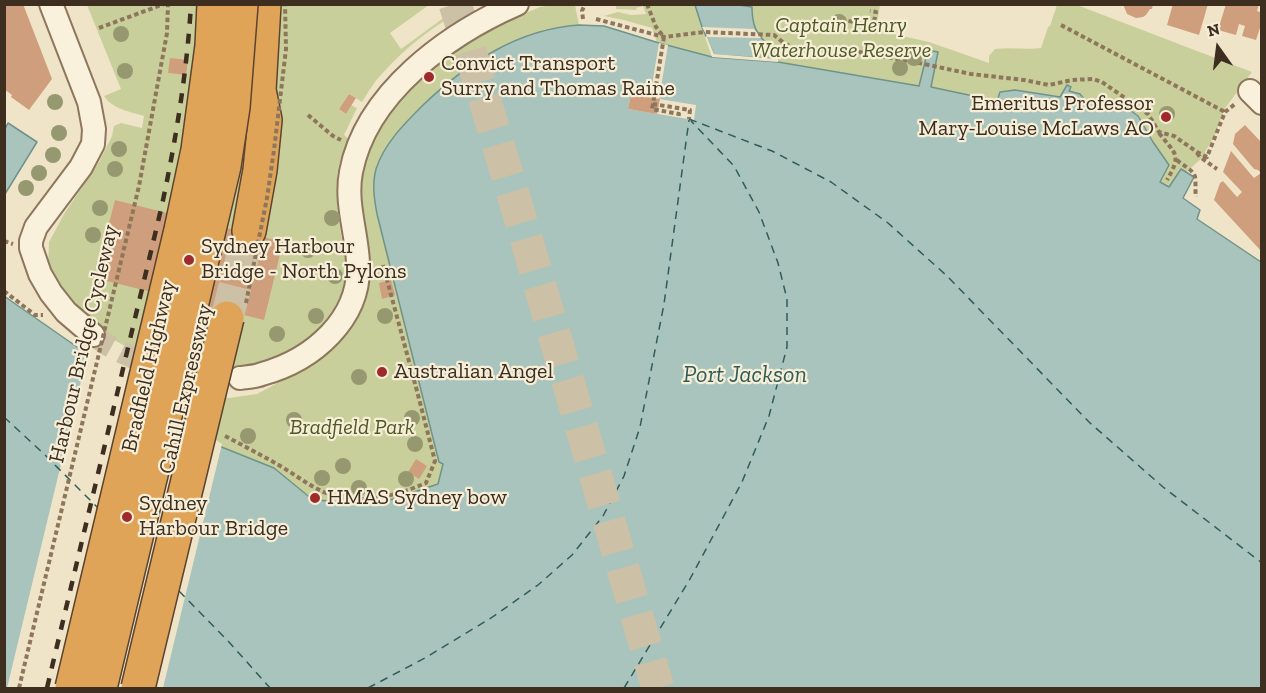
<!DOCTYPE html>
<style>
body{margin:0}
#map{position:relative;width:1266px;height:693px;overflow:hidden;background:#f0e4c8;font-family:"Zilla Slab",serif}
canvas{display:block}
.frame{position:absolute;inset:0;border:6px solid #3d2e20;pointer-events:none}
.north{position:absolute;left:1188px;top:18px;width:60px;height:60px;-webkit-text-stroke:4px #f7eed8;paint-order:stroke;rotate:346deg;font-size:16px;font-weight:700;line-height:24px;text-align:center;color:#3d2e20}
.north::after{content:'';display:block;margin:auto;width:21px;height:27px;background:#3d2e20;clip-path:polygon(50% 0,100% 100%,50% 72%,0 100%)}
</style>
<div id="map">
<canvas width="1266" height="693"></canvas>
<div class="frame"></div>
<div class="north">N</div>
</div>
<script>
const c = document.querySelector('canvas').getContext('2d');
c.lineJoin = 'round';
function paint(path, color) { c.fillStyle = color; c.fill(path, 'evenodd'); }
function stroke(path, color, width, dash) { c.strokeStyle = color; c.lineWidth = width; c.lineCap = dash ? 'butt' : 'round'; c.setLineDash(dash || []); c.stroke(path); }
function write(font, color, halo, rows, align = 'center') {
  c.font = font + ' "Zilla Slab",serif'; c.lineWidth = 4.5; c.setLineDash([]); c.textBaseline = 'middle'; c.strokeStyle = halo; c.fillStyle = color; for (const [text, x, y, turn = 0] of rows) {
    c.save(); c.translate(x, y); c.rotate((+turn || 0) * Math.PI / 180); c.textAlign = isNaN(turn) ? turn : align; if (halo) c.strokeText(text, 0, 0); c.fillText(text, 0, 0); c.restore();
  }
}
paint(new Path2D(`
 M616,4L880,5L876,30L929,42L989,63V56L995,49C1011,47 1026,50 1041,48L1048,27L1050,26L1057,5H1077L1252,72L1223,111L1216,133L1201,159L1169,187L1160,181L1153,142L1138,116L1123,105L1085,100L1080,94L1069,91L1067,85L1060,97L1015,90L998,101L931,87L938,52L928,50L919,86L778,62L712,57L672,47L658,45L652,28L624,20L604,16L618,12L631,15L646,14L643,6L636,8L637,10L616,9Z
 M87,5H429L390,33L401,49L453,11L449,5H470C437,24 406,46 381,75C373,83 368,93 362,102L349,94L339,109L346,114L351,105L357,108L344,135L349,139C343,152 337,166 337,180C335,208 342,237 346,265L347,274L344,292L339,298L334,309L320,327L304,342L283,357L235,372H219L203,369L123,345L98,331L68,305L48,266L49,242L64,214L99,162L112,136L114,126L121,123L142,128L144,116C131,112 112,109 104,96L121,89Z
 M552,5H575L579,25L564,26L547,29L529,35L494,51L462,71L413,114L402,127L383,153L377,168V214L439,462L443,464L438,484L387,501L360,505L345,504L332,501L313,500L274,468L219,446L182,422L193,389L208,396L229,398L257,394L274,385L321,356L339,339L358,203L359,173L369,143L385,119L402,96L441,59L487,29L540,7Z`), '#c9cf9b');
const water = new Path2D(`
 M733,4L752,7C752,37 764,36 778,59L714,55L702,27L695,5Z
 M579,25L604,26L659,43L712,57L778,62L919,86L928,50L938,52L931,87L997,101L1000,92L1015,90L1060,97L1067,85L1071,87L1069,91L1080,94L1085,100L1123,105L1138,116L1153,142L1169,165L1160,182L1169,187L1181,169L1194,177L1183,198L1200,210L1197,219L1261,262V688H5L4,296L80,349L119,380L219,446L274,468L313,500L332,501L345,504L360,505L387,501L438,484L443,464L439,462L377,214C374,198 372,184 376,169C384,144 404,124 422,106C466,64 517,29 579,25Z
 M8,123L37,142L5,194V129Z`);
paint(water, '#a9c4bc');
stroke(water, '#6f938a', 1.5);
paint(new Path2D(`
 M702,27L754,29L761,38L707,37L714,54L778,59V62L712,57L705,37L707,36Z
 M659,43L668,45L659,99L696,105L694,120L628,109L631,94L650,97Z
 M88,352L121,378L222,444L163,688H7Z`), '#f0e4c8');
stroke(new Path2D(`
 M689,119L772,151L831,182L888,223L947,276L1089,422L1163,487L1262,563
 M4,417L44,454L98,508
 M179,591L229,642L270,688
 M368,688L425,658L491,618L538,585L572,555L603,516L624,476L640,427L664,304L689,120
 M624,688L690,579L742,482L769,416L787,347V299L778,263L759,212L734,166L691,121`), '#2f5d5a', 1.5, [8, 6]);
paint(new Path2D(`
 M4,4H23L52,79L29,110L11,97L12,95L4,89Z
 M1123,4H1153L1152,9H1150L1146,15L1143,17L1136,18L1127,14Z
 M1173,4H1208L1199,35L1167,25Z
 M1226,4H1259L1257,11L1262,13V22L1256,40L1242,36L1245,26L1239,24L1236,35L1218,30Z
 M170,58L188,60L186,75L168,73Z
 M349,94L356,98L346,114L339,109Z
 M631,94L660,99L657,114L628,109Z
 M1245,125L1262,143V252L1214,200L1220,183L1223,181L1237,197L1242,192L1223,172L1231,151L1254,178L1261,173L1258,170L1254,169L1233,144L1235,134Z
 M115,200L283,242L264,320L95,278Z
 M391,280L395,295L382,299L379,283Z
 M416,459L427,466L419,479L408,472Z`), '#cf9f7d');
stroke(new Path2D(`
 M93,335C100,340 108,346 117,350C150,367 189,377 226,378`), '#ccc0a6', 22, [22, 11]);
stroke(new Path2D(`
 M455,4L467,41L513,194L658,688
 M227,318L249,231`), '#ccc0a6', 33, [33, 16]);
const minor = new Path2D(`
 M51,4L89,102L94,129L93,144L81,167L36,227L31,241V248L40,274L51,293L66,312L93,335
 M1250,91L1262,103
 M240,378C247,377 255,377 262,374C313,360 361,319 358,263C357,233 345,203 351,172C366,93 448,34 517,4`);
const motorway = new Path2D(`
 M249,231L260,170L265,120L259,90L264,4`);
stroke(minor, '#8d765c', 26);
stroke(motorway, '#5b4430', 36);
stroke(new Path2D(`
 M647,4L656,27L664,37L653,104L690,110L689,119
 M583,19L582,11L585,4
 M596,19L664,37L704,32L774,35L785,44L800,50L842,49L919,63L971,74L1024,80L1049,85L1072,80L1093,79L1102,82L1148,114L1159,132L1174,136L1197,152L1207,157L1225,112L1235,104
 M844,23V20L873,26L876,12L870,11
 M1061,25L1225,112
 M99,28L164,4
 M653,104L652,109L679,114L678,118
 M308,115L333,136L341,140
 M1159,133C1176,155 1182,154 1167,180
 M1197,153L1200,157L1217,169
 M1177,160C1182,165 1194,170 1195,177C1196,180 1195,192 1196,197
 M4,241L13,244
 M4,291L35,315H43
 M225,436C244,446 263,456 282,467C297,476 311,487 326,493C358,506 396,496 426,483L435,461L417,391L383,265`), '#8d765c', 4, [4.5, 3]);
stroke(minor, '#faf1dc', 22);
stroke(motorway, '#e0a458', 33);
stroke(new Path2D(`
 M47,688L162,205C176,139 187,72 191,4`), '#3d2e20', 4.5, [10, 10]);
const motorwayBridge = new Path2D(`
 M72,688L181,230L198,150L212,46L214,4
 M100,688L185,332L224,166L233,107L241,4
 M138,688L227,318`);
stroke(motorwayBridge, '#5b4430', 36, []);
stroke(new Path2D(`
 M246,303L267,198L274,150L286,49L285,4
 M19,688L139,186L167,33L168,4`), '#8d765c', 4, [4.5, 3]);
stroke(motorwayBridge, '#e0a458', 33);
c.fillStyle = '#96986f';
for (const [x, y] of [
 [839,22],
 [121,34],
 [914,58],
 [900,68],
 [125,71],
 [55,102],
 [1167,114],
 [59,133],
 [119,149],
 [53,155],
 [115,169],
 [39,173],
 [26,188],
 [100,208],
 [332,218],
 [93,235],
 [308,250],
 [335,276],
 [316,316],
 [385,316],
 [277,334],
 [359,377],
 [412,418],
 [294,420],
 [248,436],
 [415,444],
 [343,466],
 [322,478],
 [406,479],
 [359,488]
]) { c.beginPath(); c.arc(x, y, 8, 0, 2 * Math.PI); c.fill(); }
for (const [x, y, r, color] of [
 [429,77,6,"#9e2a2b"],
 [1166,117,6,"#9e2a2b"],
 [189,260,6,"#9e2a2b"],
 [382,372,6,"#9e2a2b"],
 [315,498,6,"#9e2a2b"],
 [127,517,6,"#9e2a2b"]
]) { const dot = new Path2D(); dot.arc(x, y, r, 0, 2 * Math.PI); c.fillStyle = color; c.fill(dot); stroke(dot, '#f7eed8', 2); }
write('italic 22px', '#4d5a26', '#f7eed8', [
 ["Captain Henry",841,26],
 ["Waterhouse Reserve",841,51],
 ["Bradfield Park",352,428]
]);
write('22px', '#3d2e20', '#f7eed8', [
 ["Convict Transport",441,64],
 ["Surry and Thomas Raine",441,89],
 ["Emeritus Professor",1154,104,"right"],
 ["Mary-Louise McLaws AO",1154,129,"right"],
 ["Sydney Harbour",201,247],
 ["Bridge - North Pylons",201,272],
 ["Australian Angel",394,372],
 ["HMAS Sydney bow",327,498],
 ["Sydney",139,504],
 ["Harbour Bridge",139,529]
], 'left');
write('22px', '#3d2e20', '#f7eed8', [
 ["Harbour Bridge Cycleway",84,344,-77],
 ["Bradfield Highway",149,366,-77],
 ["Cahill Expressway",186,389,-77]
]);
write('italic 24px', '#2f5d5a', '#f7eed8', [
 ["Port Jackson",745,375]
]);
</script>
